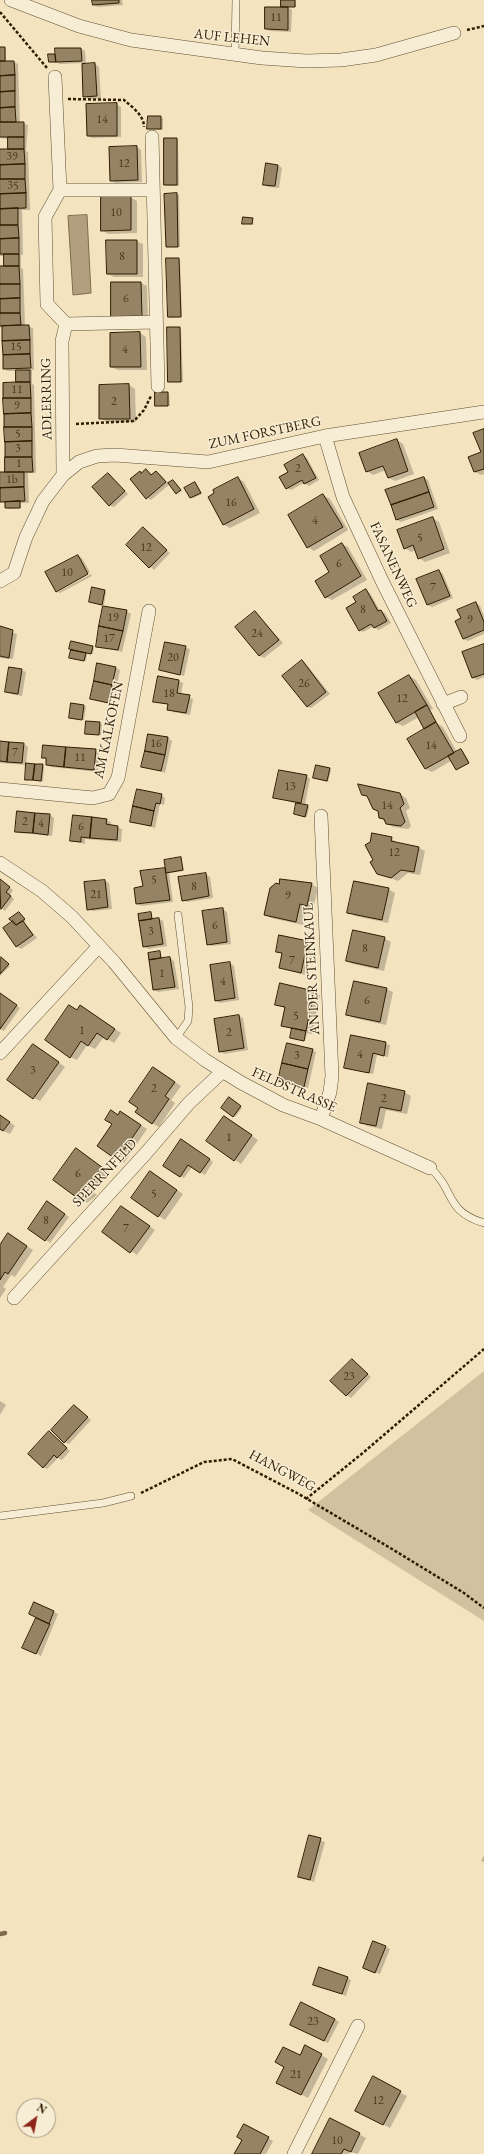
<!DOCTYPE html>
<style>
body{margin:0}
#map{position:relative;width:484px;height:2154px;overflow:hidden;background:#f3e3bf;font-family:"EB Garamond",serif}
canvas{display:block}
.north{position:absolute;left:16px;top:2098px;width:40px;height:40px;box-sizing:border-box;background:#f7edd5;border:1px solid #a79980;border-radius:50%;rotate:32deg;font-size:11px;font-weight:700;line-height:16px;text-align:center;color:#301c00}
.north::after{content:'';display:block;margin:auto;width:14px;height:18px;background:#8f2418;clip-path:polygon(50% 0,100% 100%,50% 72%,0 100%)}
</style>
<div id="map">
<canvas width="484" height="2154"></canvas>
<div class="north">N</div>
</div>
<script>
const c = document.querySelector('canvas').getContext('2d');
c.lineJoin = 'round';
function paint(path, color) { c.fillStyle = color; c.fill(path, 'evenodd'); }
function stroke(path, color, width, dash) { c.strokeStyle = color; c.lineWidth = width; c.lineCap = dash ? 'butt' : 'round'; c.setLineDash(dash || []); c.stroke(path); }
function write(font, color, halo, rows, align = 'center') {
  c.font = font + ' "EB Garamond",serif'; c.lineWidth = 3; c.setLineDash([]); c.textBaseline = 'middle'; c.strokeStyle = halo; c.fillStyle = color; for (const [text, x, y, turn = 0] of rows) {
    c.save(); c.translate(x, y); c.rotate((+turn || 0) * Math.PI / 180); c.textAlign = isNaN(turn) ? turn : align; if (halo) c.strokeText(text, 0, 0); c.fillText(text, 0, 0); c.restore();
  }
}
paint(new Path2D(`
 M484,1371V1621L308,1510Z`), '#d2c19f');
const water = new Path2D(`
 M87,215L91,293L73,295L68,216Z`);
paint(water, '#b19f7e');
stroke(water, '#7d6b4c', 1);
paint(new Path2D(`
 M93,0H122L123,5L98,7L94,5Z
 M282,0L296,1V7H287L292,10L291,32L270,31L266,29L282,8Z
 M0,48L6,49V62H14L18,64L20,123L28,125L26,151L28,152L30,210H22L23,255H21V268L23,269L25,326L33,328L34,370H32V384L34,385L36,473H28L29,503H21V508L8,509L6,504L0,501V473H6L17,383V371H8L4,369L3,328L0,327V267H5V256H0V150H11L9,139L0,138Z
 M56,49H81L85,51L86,64H95L99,67L101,98L89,99L84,96L83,63L61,64L50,61L49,55L57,56Z
 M116,104L121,107V137L92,138L88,136Z
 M149,117L163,118V130L148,129Z
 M176,139L178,140L179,186H167L165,185Z
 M137,147L141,150L142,182L115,183L111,180Z
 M278,165L282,168L279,188L268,187L264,184Z
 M177,194L179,195L180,247H168L167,246Z
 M130,197L137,201V233L108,234L102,230Z
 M252,219L254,225L243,223Z
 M136,241L143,244V277H114L108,274Z
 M179,259L180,260L182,317L171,318L169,317Z
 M141,283L147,286L148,319L119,320Z
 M180,328L181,329L183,382H171L169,381Z
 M140,333L146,337L147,370H118L111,367Z
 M129,385L135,389L136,422H107L100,418Z
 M168,393L169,394L170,406H156Z
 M484,430V474L481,475L475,472L470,457L482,453Z
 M397,440L403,444L414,474L395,481L389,478L386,470L373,475L367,471Z
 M303,456L307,458L319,480L309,486L304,483L291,490L287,488Z
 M146,470L153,475L156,472L160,474L169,484L173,481L175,482L182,491L177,493L170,484L151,500L147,498L140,472L142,473Z
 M109,474L128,494L114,507L109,505Z
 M238,478L244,482L260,513L230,528L224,525L209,497Z
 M424,478L428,480L438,509L401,522L397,520Z
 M195,483L202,494L193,498L191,497Z
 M323,495L330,499L348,530L314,551L308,547Z
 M432,518L439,522L450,553L425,562L419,558L416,550L411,552L405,548Z
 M144,528L170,553L154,570L127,545Z
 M342,544L348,547L367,580L332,600L326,597L331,573Z
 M78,556L82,558L90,572L56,591Z
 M439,571L443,574L453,598L432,607L428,605L418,580Z
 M91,574L92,576L60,593L58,592Z
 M104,591L106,592L104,605L92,602Z
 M366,591L370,593L380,611L385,613L391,623L379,630L373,627L363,632L359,630L357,603Z
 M476,603L480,606L484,616V634L468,641L463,639L462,619Z
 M126,611L131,614L122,652L97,646Z
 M255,612L283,643L264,658L260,656L237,627Z
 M0,628L17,634L13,659L0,658Z
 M72,642L93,647L94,648L93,654L87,653L86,661L72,658L70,657Z
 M166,643L190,649L184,676L161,670Z
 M484,645V677L477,680L473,678Z
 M302,661L306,664L330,694L311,708L307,706Z
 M116,668L120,670L113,705L91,699Z
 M21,670L26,672L22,696L10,694L6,692Z
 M409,676L416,680L433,709L430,710L436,721L425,728L419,717L403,726L396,723Z
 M179,681L183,683L181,695L193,699L190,715L173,712L169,709V705L155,701Z
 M84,706L86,707L84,720L70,718Z
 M87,722L102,724L101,735L86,733Z
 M437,723L443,727L457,752L463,751L469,761L456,768L451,761L432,772L426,769L408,739Z
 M168,738L172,741L165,773L142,766Z
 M0,742L24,744L28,747L26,764L44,766L43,782L28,780L27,765L0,763Z
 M95,750L99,753L98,772L51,767L47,765V760L43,757Z
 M329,769L331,770L328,782L314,778Z
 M306,776L310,779L305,805L309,807L307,817L295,814L297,804L274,797Z
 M363,794H400L406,798L410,808L406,811L411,826L408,829L393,827L386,823L380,817L379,812L373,809L369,798Z
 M161,795L165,798L164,805L160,804L155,828L131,821Z
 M50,815L54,818L52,836L20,833L16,831Z
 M106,820L111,822L110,826L122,829L121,842L85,839V844L72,841Z
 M391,838L397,843L419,848L425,851L420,875L408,873L398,881L377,873L375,860Z
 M181,858L184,871L169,873L173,902L141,906L137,904L144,887L165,869L167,870Z
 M205,874L210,877L213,898L187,902L183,900Z
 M0,880L13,890L10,895L14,899L5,911L0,907Z
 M105,881L109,883L112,909L93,911L88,909Z
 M311,884L318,888L313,909L306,907L303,925L271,918L265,915L280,885Z
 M388,889L395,893L388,923L355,916L349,912Z
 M222,909L227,912L231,944L212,946L208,944Z
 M19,913L26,921L24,922L37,938L21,949L16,946L13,923Z
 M150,913L153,920L159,919L163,921L167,946L148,949L144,946L139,914Z
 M384,938L391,942L384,971L353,964L347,961Z
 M308,941L312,944L305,975L280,968L283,954L277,951Z
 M160,952L162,959L170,958L174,961L179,989L158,992L154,990L149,954Z
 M3,959L10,966L0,976V960Z
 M230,963L234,966L239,1000L220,1003L216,1001Z
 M280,984L314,992L320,995L312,1034L307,1033L305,1041L291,1038L293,1030L282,1025L286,1009L276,1004Z
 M386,989L393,992L386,1025L354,1018L348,1015Z
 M0,994L20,1008L4,1031L0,1029Z
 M87,1010L121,1033L114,1043L104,1037L95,1049L87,1045L77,1060L70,1057L77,1011Z
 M239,1016L243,1018L248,1050L224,1054L220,1051Z
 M352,1036L390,1045L388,1057L377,1055L373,1074L346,1067Z
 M40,1049L65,1067L40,1101L34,1098Z
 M312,1050L316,1052L308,1088L279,1080Z
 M160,1072L181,1086L171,1100L175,1103L159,1127L152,1123Z
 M369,1085L404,1092L411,1096L407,1114L386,1110L382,1129L367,1126L361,1122Z
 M229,1099L242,1108L235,1117L223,1108Z
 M0,1115L15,1126L10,1134L0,1130Z
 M119,1115L127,1116L147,1129L124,1163L98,1146Z
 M230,1120L258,1140L241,1164L207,1141Z
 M186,1143L213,1162L205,1175L192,1167L184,1178L180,1176Z
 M83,1153L109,1172L94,1193L97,1195L87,1203L54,1180Z
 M156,1176L183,1194L165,1220L133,1198Z
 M48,1202L69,1217L50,1243L29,1228Z
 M122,1207L155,1230L137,1255L104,1232Z
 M15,1238L33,1250L15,1277L11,1275L3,1287L6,1289L0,1298V1247Z
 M352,1360L371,1377L351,1398L347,1395Z
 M0,1401L6,1405L0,1415Z
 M74,1406L91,1420L69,1444L65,1442Z
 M53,1435L70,1451L62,1460L58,1458L47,1469L43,1467Z
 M35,1603L58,1614L41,1656L24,1647L37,1618Z
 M310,1837L325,1842L314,1882L299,1877Z
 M484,1855V1862L481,1861Z
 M386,1947L390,1949L380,1974L368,1970Z
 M347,1978L351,1980L346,1996L314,1984Z
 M335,2019L339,2022L328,2043L295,2027Z
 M321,2055L328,2059L308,2098L284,2086L286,2067L300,2056Z
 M373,2078L407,2096L390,2128L363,2114Z
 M330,2119L366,2138L358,2154L350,2152L349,2154H313Z
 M244,2125L273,2141L266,2154H235L243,2139Z`), '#0003');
stroke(new Path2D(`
 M0,1934L5,1933`), '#7d6b4c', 4.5);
const building = new Path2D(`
 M92,0H119V3L93,5Z
 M281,0H295V7H281Z
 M265,7H288V30L265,29Z
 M0,47H5V61H0Z
 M55,48H81L82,61L56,62Z
 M48,54H55L56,62H49Z
 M0,61H14L15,75L0,76Z
 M95,63L97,96L83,97L82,64Z
 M15,75V91L0,92V76Z
 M15,91V107L0,108V92Z
 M117,103V136H87L86,104Z
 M15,107L16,122H0V108Z
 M148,116H161V129H147Z
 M0,122H24V137H0Z
 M8,137H24V149H8Z
 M164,138H177V185H164Z
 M137,146L138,180L110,181L109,147Z
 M0,149H24L25,164L0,165Z
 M266,163L278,165L275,186L263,185Z
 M25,164V179H0V165Z
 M0,179H25L26,193L0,194Z
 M26,193V208L0,209V194Z
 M177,193L178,247H166L164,194Z
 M101,196H131V230L101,231Z
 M18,208V225H0V209Z
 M243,217L253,218L252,224H242Z
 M0,225H18L19,238L0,239Z
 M19,238V254H0V239Z
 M106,240H137V274H107Z
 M4,254H19V266H4Z
 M166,258H179L181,317H168Z
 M0,266H19L20,284H0Z
 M111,282H141L142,316L111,317Z
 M0,284H20V298L0,299Z
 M20,298V313H0V299Z
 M0,313H20L21,325L0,326Z
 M21,325H29L30,340L2,341V326Z
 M167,327H180L181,382H168Z
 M140,332L141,367H110V333Z
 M30,340V354L3,355L2,341Z
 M30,354L31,368L3,369V355Z
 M16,370H30V382H16Z
 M16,382H30L31,398H3V383Z
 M129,384L130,419H99V385Z
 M155,392H168V406H155Z
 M3,398H31V413L4,414Z
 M31,413L32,427H4V414Z
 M4,427H32V441L5,442Z
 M484,429V469L474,472L468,457L481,452L473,433Z
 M397,439L408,471L388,478L383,466L366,472L359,453Z
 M32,441V457H5V442Z
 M303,454L316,478L304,484L302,480L286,489L279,477L288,472L284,465Z
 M5,457H32L33,472H5Z
 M146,469L151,475L156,471L166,482L146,499L130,479L140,471L141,473Z
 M0,472H24V487L0,488Z
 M108,473L125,491L109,506L92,487Z
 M238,477L254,509L223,525L208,497L214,493L213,490Z
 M424,477L429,492L391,505L385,490Z
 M173,480L181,490L176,494L168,483Z
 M195,482L201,493L190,498L184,488Z
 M24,487L25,501L0,502V488Z
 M429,492L434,507L396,520L391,505Z
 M323,494L343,527L307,548L288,515Z
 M20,501V508H5V502Z
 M433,517L444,549L418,559L413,545L404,549L397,530Z
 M143,527L167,550L149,568L126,545Z
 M342,543L361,576L325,598L315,581L329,572L320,556Z
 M78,555L88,574L56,592L45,572Z
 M439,570L450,596L427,605L416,579Z
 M92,587L105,590L102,605L89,602Z
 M366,589L378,611L381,610L387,621L374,628L371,624L359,631L346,608L356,602L353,597Z
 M476,602L484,622V630L463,639L455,621L461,618L457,610Z
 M103,606L127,610L123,631L99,626Z
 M255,611L279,640L259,656L235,627Z
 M0,626L13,630L9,658L0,656Z
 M99,626L123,631L118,650L96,647Z
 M71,641L93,646L91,654L69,649Z
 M165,642L186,646L180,675L159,670Z
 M484,644V674L472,678L462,652Z
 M71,650L86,653L84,661L69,658Z
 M302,660L326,692L307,707L282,676Z
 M97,663L116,667L112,685L94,681Z
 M9,667L22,669L18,694L5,692Z
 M409,675L427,705L396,723L378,693Z
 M158,676L179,680L177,693L190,695L186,713L167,710L168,704L153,702Z
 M94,681L112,685L109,703L90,699Z
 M71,703L84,705L82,720L69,718Z
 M427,705L436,722L424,729L415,712Z
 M86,721L100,722L99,735L85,734Z
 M436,722L454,753L425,769L407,739Z
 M148,734L168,737L165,755L145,751Z
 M0,741L9,742L7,762L0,761Z
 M9,742L24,743L22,763L7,762Z
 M43,745L66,747L64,767L46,765V758H42Z
 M66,747L96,749L94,770L64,767Z
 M461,749L469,763L456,770L448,756Z
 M145,751L165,755L161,771L141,767Z
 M26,763L35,764L33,780H25Z
 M35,764H43L41,781L33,780Z
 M316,765L330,768L327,781L313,778Z
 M279,770L307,775L301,803L273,798Z
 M358,784L400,793L404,804L400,808L405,822L401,826L386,824L384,819L379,818L378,811L373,809L367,796L362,795Z
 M137,789L162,794L160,804L156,803L154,811L133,806Z
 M296,803L308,805L305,817L294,814Z
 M133,806L154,811L151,826L130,822Z
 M17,811L35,813L33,833L15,832Z
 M35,813L50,814L48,835L33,833Z
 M73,815L92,817L90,838L81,837V842L70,841Z
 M92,817L107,819L106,824L118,826L117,840L90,838Z
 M372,833L392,837L391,841L419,847L414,872L401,870L391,878L377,874L370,862L373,860L365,845L370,842Z
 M181,857L183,870L166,873L164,860Z
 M165,868L170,900L136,904L134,888L143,886L140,871Z
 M206,873L209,896L182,901L178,877Z
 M0,879L10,887L6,892L11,896L1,909Z
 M280,879L312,883L307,906L300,904L296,922L264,915L270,888L276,883L279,884Z
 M105,880L108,907L87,910L84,882Z
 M354,881L389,888L382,920L347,913Z
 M223,908L227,942L207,945L202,911Z
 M19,912L25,919L16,925L9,919Z
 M151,912L152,919L139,921L138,914Z
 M159,918L163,944L143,947L139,921Z
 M13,921L16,925L23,921L33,935L16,947L3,928Z
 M353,930L385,937L378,968L346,961Z
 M279,935L308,941L301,973L279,968L282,953L276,952Z
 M160,951L161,958L149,960L148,953Z
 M1,957L9,964L0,974V958Z
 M170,957L175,987L153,990L149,960Z
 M230,962L235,998L215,1001L210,965Z
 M354,981L387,988L380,1022L346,1015Z
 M280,983L314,991L306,1031L281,1026L285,1007L275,1005Z
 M0,993L17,1005L0,1029Z
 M69,1005L77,1010L80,1005L115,1029L107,1040L97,1033L88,1046L81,1041L70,1058L45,1040Z
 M239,1015L244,1048L219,1052L214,1019Z
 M292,1028L306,1031L304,1041L290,1038Z
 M351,1035L386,1042L384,1056L373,1053L369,1073L344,1068Z
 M287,1043L313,1049L308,1069L282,1063Z
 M33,1044L59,1062L33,1099L7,1080Z
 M282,1063L308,1069L304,1087L278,1081Z
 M153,1067L175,1082L165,1096L169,1099L152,1124L135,1112L138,1108L129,1102Z
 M368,1083L405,1091L401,1111L380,1107L376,1126L360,1123Z
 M229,1097L241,1106L233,1117L221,1108Z
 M111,1110L118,1115L120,1111L141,1125L117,1160L97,1146L112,1124L105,1120Z
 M0,1115L10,1122L3,1131L0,1129Z
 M224,1116L252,1135L234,1161L206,1141Z
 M181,1139L210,1159L200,1173L188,1165L180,1177L163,1166Z
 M76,1148L103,1168L88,1188L91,1190L86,1197L84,1196L80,1200L53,1180Z
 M150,1171L177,1190L158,1217L131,1198Z
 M47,1201L65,1214L45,1241L28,1229Z
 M121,1206L150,1226L130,1253L102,1232Z
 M8,1233L27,1246L8,1274L5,1272L0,1280V1245Z
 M352,1359L368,1374L346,1396L330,1381Z
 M74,1405L88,1417L64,1443L51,1430Z
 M49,1431L67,1448L57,1458L54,1455L43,1468L28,1454Z
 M34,1602L54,1611L49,1624L29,1614Z
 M36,1618L50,1624L36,1654L22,1648Z
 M309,1835L321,1838L310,1880L298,1877Z
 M373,1941L386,1946L375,1973L363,1968Z
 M319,1967L348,1977L342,1994L313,1985Z
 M301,2002L335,2019L324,2041L290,2025Z
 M305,2045L322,2054L301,2095L276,2083L284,2067L275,2062L283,2047L300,2055Z
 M373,2076L401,2091L383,2125L355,2111Z
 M330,2118L360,2133L351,2152L344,2149L341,2154H312Z
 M244,2124L269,2137L260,2154H234L242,2140L237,2137Z`);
paint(building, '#958363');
stroke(building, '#301c00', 1);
const service = new Path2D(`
 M235,54L236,0
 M176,1038L188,1021L189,1007L178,915
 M430,1168C455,1189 444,1211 484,1223
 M0,1516L103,1503L131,1496`);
const minor = new Path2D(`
 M11,0L79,26L131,40L262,58L306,61L341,60L376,55L454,33
 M55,77L60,190L45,217L47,304L66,324L62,341L63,475
 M152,137L158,386
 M60,190H153
 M66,324L156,322
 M325,436L343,497L383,583L460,736
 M0,581L14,573L26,537L43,501L63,475L79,462L97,456L115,455L208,462L325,436L484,412
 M443,704L461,697
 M0,789L93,798L109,794L118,778L149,611
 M0,863L42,891L72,917L114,962L176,1038L205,1060L240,1082L283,1105L321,1119L430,1168
 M0,1053L99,946
 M321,1119L330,1092L332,1076L321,816
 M14,1298L146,1153L189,1103L222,1072
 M294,2154L358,2026`);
stroke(service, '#614e30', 8);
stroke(minor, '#614e30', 14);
stroke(new Path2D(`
 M0,12L47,68
 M467,30L484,26
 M68,99L124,100C132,107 144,115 144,127
 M76,424L134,421L144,410L151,396
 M141,1493L204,1462L232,1459L297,1493L392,1549L464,1593L484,1608
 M306,1499L364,1452L484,1349`), '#301c00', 2.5, [3, 2]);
stroke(service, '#f7edd5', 7);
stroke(minor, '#f7edd5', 13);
write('12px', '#493619', null, [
 ["11",276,18],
 ["14",102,120],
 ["39",12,157],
 ["12",124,164],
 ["35",13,186],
 ["10",116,213],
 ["8",122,257],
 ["6",126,299],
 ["15",16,347],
 ["4",125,350],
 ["11",17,390],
 ["2",114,402],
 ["9",17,406],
 ["5",18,434],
 ["3",18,449],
 ["1",19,464],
 ["2",298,469],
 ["1b",12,480],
 ["16",231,503],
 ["4",315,521],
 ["5",420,538],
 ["12",146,548],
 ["6",339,564],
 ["10",67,573],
 ["7",433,588],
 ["8",363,610],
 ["19",113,618],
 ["9",470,620],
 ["24",257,634],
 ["17",109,639],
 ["20",173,658],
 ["26",304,684],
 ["18",169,694],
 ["12",402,699],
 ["16",156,744],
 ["14",431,746],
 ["7",15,753],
 ["11",80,758],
 ["13",290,787],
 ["14",387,806],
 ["2",25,822],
 ["4",41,824],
 ["6",81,827],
 ["12",394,853],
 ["5",154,880],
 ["8",194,887],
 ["21",96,895],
 ["9",288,896],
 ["6",215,926],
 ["3",151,932],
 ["8",365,949],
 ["7",292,961],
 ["1",162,974],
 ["4",223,982],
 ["6",367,1001],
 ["5",296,1016],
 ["1",82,1031],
 ["2",229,1033],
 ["4",360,1055],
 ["3",297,1056],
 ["3",33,1071],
 ["2",154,1089],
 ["2",384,1099],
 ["1",229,1138],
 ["6",78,1174],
 ["5",154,1194],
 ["8",46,1221],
 ["7",126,1229],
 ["23",349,1377],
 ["23",313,2022],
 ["21",296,2075],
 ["12",378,2101],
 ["10",337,2141]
]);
write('14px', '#301c00', '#f7edd5', [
 ["AUF LEHEN",232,38,6],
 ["ADLERRING",47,399,-91],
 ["ZUM FORSTBERG",265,433,-12],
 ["FASANENWEG",393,565,65],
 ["AM KALKOFEN",109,730,-78],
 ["AN DER STEINKAUL",312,969,-93],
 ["FELDSTRASSE",294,1090,24],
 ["SPERRNFELD",105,1173,-47],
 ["HANGWEG",282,1471,28]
]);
</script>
